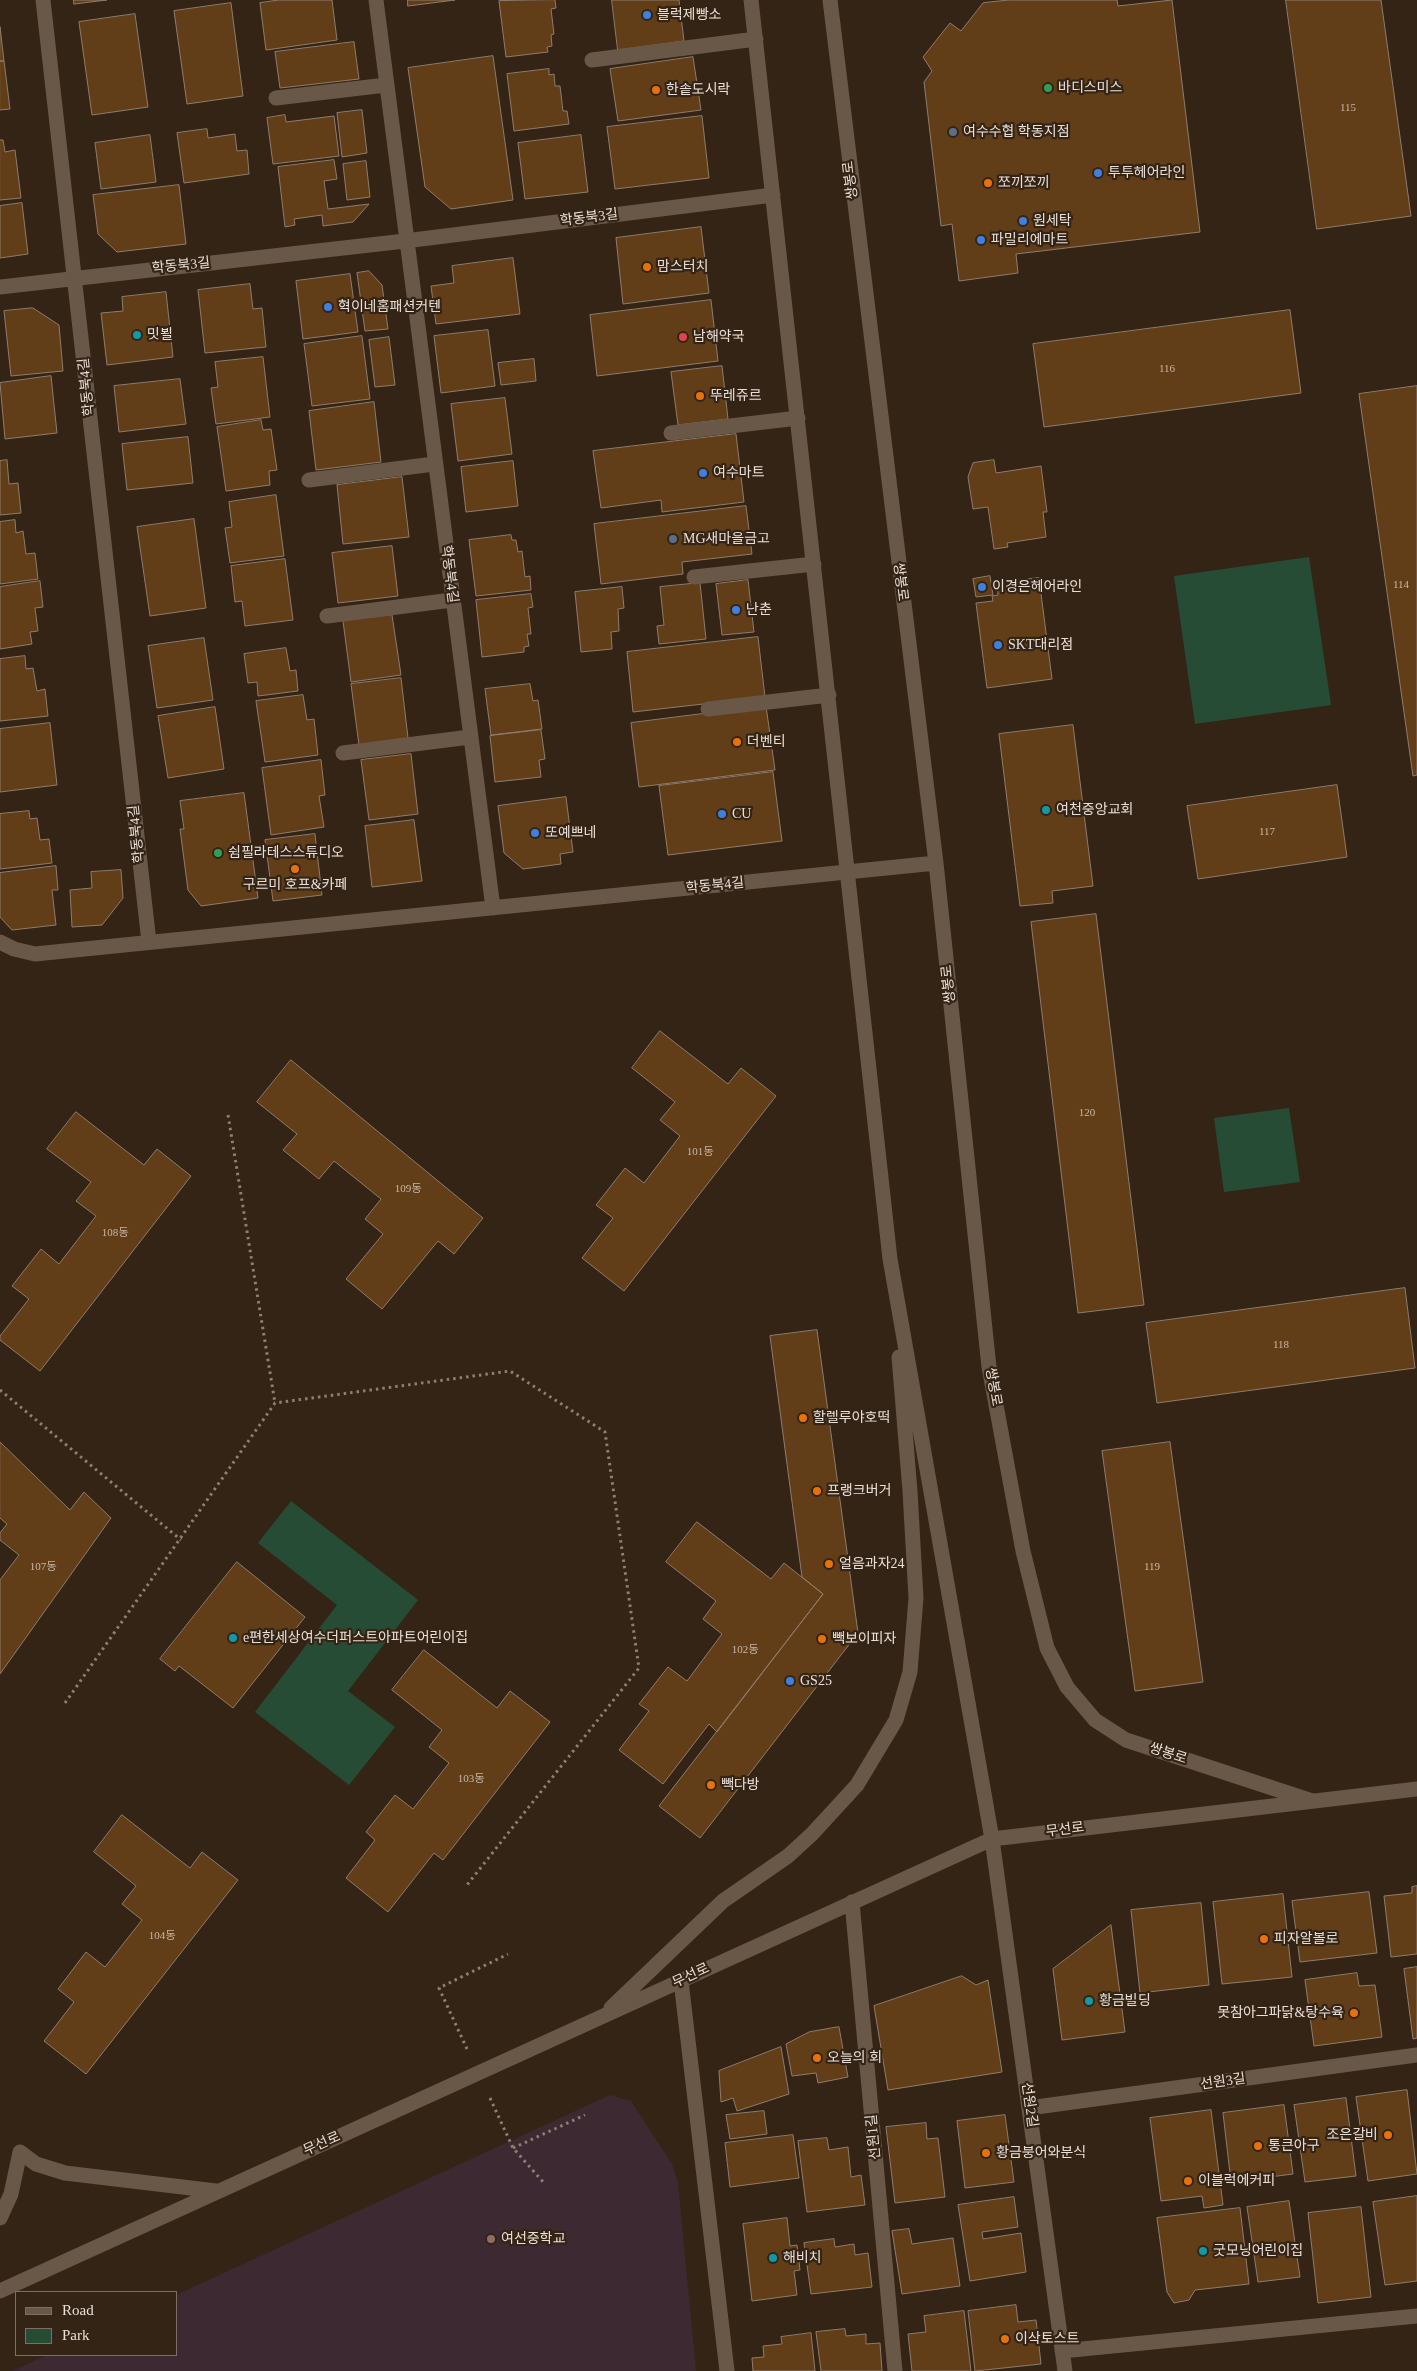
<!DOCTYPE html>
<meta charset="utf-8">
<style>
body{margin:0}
#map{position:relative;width:1417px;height:2371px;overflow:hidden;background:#342416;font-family:"Times New Roman",serif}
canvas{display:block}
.legend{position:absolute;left:15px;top:2291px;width:162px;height:65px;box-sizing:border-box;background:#342416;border:1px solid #7c6f63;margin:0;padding:6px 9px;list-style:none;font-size:15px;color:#e9dfd6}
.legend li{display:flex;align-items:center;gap:10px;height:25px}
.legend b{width:25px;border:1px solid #7c6f63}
</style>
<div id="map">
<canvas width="1417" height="2371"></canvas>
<ul class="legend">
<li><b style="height:6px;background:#695748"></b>Road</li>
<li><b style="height:14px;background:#274c35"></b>Park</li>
</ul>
</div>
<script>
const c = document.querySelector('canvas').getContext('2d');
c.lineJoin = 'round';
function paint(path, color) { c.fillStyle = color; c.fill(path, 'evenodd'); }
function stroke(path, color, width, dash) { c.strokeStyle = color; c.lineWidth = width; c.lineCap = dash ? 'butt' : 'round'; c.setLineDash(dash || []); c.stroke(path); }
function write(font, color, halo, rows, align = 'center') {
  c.font = font + ' "Times New Roman","Noto Sans KR",serif'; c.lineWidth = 4.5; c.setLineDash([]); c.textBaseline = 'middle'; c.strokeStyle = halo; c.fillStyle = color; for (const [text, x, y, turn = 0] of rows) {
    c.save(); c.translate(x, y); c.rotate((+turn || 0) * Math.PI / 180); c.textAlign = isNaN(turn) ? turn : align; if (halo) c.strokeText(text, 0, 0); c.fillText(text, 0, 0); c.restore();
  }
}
paint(new Path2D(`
 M610,2095L631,2101L672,2164L678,2183L696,2371H12L47,2355H176V2295Z`), '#3c2931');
paint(new Path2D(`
 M1309,557L1331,705L1195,724L1174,576Z
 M1289,1108L1300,1182L1224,1192L1214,1118Z
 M291,1501L418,1600L348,1691L395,1727L349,1785L255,1712L337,1605L258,1543Z`), '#274c35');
const building = new Path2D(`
 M74,0H107L74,4Z
 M279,0H332L337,40L266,50L260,3Z
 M408,0H455L408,6Z
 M555,0L556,8L551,9L554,34L551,35L552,46L547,47L548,52L506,57L499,1Z
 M612,0H679L684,41L618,50Z
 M1009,0H1117L1118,6L1172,0L1200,232L1016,254L1018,273L959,281L952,224L941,226L924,82L932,71L923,57L950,23L961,31L983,3Z
 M1286,0H1381L1411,216L1317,229Z
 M231,3L243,96L187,104L174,11Z
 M135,14L148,107L92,115L79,22Z
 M0,27L4,61H0Z
 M354,42L359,79L280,88L275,52Z
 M493,56L513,200L451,209L425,187L408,68Z
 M693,57L701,110L618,121L610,69Z
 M0,61H4L10,109L0,110Z
 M549,69V75L554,74L555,86H560L563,111H567L569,124L514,131L507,74Z
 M362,110L367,153L342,157L337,113Z
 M285,115L286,122L334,116L339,156L273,164L267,118Z
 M702,116L709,178L615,189L607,127Z
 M207,129L208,138L235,134L237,151L247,150L249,174L184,183L177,133Z
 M150,135L156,182L101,189L95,143Z
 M581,135L588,192L525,199L518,143Z
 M0,140H3L5,152L15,150L21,198L0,200Z
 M334,160L337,179L324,181L328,209L369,204L353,222L323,226L322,215L294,219L295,225L285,227L278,167Z
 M366,161L370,197L347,200L343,164Z
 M179,185L186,244L117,252L98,234L93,195Z
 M22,203L28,254L0,258V206Z
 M701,227L709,293L623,304L616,238Z
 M513,258L520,314L436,324L431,286L454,283L452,266Z
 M369,271L382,285L388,329L365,331L357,273Z
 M350,274L358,332L303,339L296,281Z
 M250,284L253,309L262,308L266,347L205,353L198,290Z
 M166,292L173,357L107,365L101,313L123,311L122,297Z
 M711,300L718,361L597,376L590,315Z
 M33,308L59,325L63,371L11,376L4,311Z
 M1290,310L1301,393L1044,427L1033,344Z
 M488,330L495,386L441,393L434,336Z
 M362,336L370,399L312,406L304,344Z
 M389,337L395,385L375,387L369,340Z
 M263,357L270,417L216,424L211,388L218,387L215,362Z
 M534,359L536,381L501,385L498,363Z
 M722,366L728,419L678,425L671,372Z
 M51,376L57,433L5,439L0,383Z
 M180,379L186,424L119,432L114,386Z
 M1417,386V775L1413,776L1359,394Z
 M505,398L512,454L458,461L451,404Z
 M374,402L381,462L316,470L309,411Z
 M261,420L263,430L271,429L277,470L269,471L270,485L226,491L217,427Z
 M736,434L744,502L662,512L661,500L601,508L593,451Z
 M188,437L193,483L127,490L122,444Z
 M7,460L9,484L18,483L21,513L0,515V461Z
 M994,460L996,473L1041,466L1047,512H1043L1046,537L1007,543L1008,547L994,549L988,507L973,509L968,477L973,463Z
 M513,461L518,506L466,512L461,467Z
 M402,477L409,537L343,544L337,485Z
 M276,495L284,556L230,563L225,528L232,527L229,502Z
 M746,506L752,554L682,562L683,574L601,584L594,524Z
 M194,519L206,608L150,616L137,527Z
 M15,520L16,533L23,531L26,554L35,553L38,579L0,584V522Z
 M511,535L512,540H516L518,552L522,551L525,577L530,576L531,590L476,596L469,540Z
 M392,546L398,596L338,603L332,553Z
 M285,559L293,620L245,626L242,601L235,602L231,566Z
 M990,576L993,595L976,597L973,579Z
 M1039,578L1052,679L987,688L976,603L993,601L992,596L998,595L997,583Z
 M748,580L754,632L722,635L716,584Z
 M40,581L43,607L35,608L38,631L30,632L32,644L0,649V587Z
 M700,583L706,639L659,644L657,626L664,625L660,587Z
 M622,587L624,608L618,609L619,631L611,632L612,649L581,652L575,592Z
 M531,594L533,607L528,608L531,634H527L529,646L524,647V652L482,657L476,600Z
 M392,615L401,675L351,682L343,621Z
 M758,637L765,697L633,712L627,652Z
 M204,638L213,700L157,708L148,646Z
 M286,648L290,671L296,670L298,691L258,696L257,682L248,683L244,654Z
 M25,656L26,669L33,668L37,691L45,689L48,716L0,721V659Z
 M401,678L408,738L359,745L351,684Z
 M530,684L533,701L538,700L542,729L491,735L485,689Z
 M303,695L307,720L314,719L318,755L265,762L256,701Z
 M766,706L775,770L639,787L631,723Z
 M215,707L224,769L168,778L158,716Z
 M50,723L57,785L0,792V729Z
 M1073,725L1093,886L1052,891L1053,903L1020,906L999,734Z
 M541,730L545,759L539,760L541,777L495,782L490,736Z
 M411,754L418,814L369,820L361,760Z
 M321,760L325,795L319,796L324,827L271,835L262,768Z
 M773,772L782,841L668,855L659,786Z
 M1337,785L1347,857L1198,879L1187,806Z
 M244,793L258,898L201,906L188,890L180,829H184L180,801Z
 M566,797L573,852L560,854L561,864L523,869L504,853L498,806Z
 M29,811L30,819L37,818L40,840L49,839L52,863L0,869V814Z
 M414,820L422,881L372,887L365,826Z
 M315,834L322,895L273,901L265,840Z
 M56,866L58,890H52L56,925L12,930L0,917V873Z
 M121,870L123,898L102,925L72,927L70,890L92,888L91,872Z
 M1096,914L1144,1305L1078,1313L1031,922Z
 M660,1031L728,1084L741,1068L776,1096L624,1291L582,1258L613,1218L596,1205L625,1168L644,1183L680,1136L660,1120L675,1102L632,1068Z
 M291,1060L483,1218L454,1254L438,1241L382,1309L346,1279L383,1234L365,1219L381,1199L334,1161L319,1179L283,1150L297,1134L257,1102Z
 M76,1112L144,1165L157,1149L191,1176L40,1371L0,1340V1336L29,1299L12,1286L41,1249L59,1264L96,1216L76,1201L91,1182L47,1149Z
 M1405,1288L1415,1368L1157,1403L1146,1323Z
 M817,1330L858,1633L700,1838L659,1806L823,1594L802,1577L770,1336Z
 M0,1442L70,1510L84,1492L111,1518L0,1674V1580L19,1555L0,1540V1533L7,1524L0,1518Z
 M1170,1442L1203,1682L1135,1691L1102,1451Z
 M697,1522L771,1579L784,1563L823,1594L717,1732L709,1724L663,1784L619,1750L649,1711L639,1704L668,1667L687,1681L722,1634L703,1619L716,1601L666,1562Z
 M237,1562L305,1617L233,1708L179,1666L175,1671L160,1659Z
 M424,1650L497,1708L510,1691L550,1722L443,1860L434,1853L388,1912L346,1878L375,1840L366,1832L395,1795L413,1809L449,1763L429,1747L442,1730L392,1690Z
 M122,1815L190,1868L202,1852L238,1880L86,2074L44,2041L74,2002L58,1989L86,1952L105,1967L142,1920L122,1904L136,1886L94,1852Z
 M1417,1886V1954L1391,1957L1384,1896L1412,1893V1887Z
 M1369,1892L1377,1953L1300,1962L1292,1901Z
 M1283,1894L1292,1977L1222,1984L1213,1902Z
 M1201,1903L1209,1985L1140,1993L1131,1910Z
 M1111,1925L1125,2032L1062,2040L1053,1969Z
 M1417,1967V2038L1413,2039L1404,1969Z
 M1357,1973L1359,1986L1375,1985L1382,2037L1314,2046L1305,1980Z
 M962,1976L976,1985L988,1980L1002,2072L888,2090L874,2006Z
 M839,2027L848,2077L818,2083L816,2073L792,2076L786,2044L809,2032Z
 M781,2047L789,2094L737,2111L733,2098L721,2102L719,2071Z
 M1407,2090L1417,2174L1368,2181L1356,2097Z
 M1346,2098L1356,2176L1305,2182L1294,2105Z
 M1284,2105L1293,2174L1231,2182L1223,2113Z
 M1211,2110L1223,2205L1204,2208L1202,2196L1161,2201L1150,2118Z
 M764,2111L767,2134L730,2139L726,2115Z
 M1005,2115L1014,2182L965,2188L957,2121Z
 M926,2123L927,2139L938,2138L945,2197L895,2203L886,2127Z
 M793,2135L799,2178L730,2187L725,2143Z
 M827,2138L829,2150L848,2147L851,2177L861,2175L865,2205L807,2212L798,2141Z
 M1417,2196V2281L1385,2285L1373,2202Z
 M1014,2197L1018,2227L982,2232L983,2239L1021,2233L1026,2272L970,2281L958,2205Z
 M1289,2201L1300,2277L1258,2282L1247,2207Z
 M1361,2207L1371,2297L1318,2303L1308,2213Z
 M1240,2208L1249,2284L1195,2290L1189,2300L1174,2303L1167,2292L1157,2218Z
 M787,2218L790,2246L797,2245L800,2270L794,2271L797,2295L752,2301L743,2224Z
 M909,2229L912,2244L953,2238L960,2286L902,2294L892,2231Z
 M834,2239L835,2247L854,2244L855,2255L868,2253L872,2287L811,2294L804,2243Z
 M1016,2305L1018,2322L1036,2320L1041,2364L975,2371L968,2311Z
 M964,2311L971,2371H912L908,2334L926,2332L924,2316Z
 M845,2329L846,2336L866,2334V2344L880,2343L882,2371H821L816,2332Z
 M811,2333L815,2371H753L752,2358L764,2357L763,2346L782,2344L781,2337Z`);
paint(building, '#623e18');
stroke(building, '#8f7c6c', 1);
stroke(new Path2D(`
 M228,1115L275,1403
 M0,1390L181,1540
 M65,1703L275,1403L510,1371L605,1432L639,1668L467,1885
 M467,2049L439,1988L508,1954
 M490,2098L513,2148L544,2183
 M513,2148L585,2115`), '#8c7f73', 3, [2.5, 4]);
stroke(new Path2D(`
 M43,0L149,942
 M376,0L493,908
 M751,0L890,1259L992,1839L1065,2371
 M830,0L936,863L989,1367L1023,1551L1047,1648L1067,1687L1095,1720L1126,1740L1312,1801
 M592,60L756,39
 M276,98L386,85
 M0,287L405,241L773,195
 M671,433L798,418
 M309,480L434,464
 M694,577L814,564
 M327,616L452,600
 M708,709L829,695
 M343,753L470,737
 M0,942L14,949L35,954L936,863
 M852,1902L895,2371
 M681,1981L727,2371
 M611,2008L723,1901L788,1856L812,1834L857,1785L896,1720L910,1672L916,1598L910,1491L899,1357
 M1029,2108L1417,2055
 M0,2218L11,2194L20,2152L36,2164L65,2173L216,2191
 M0,2291L992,1839L1417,1789
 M1062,2351L1417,2316`), '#695748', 15);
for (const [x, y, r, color] of [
 [647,15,5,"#3f7fe0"],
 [1048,88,5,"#2e9e5b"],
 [656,90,5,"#e8710a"],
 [953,132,5,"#5c6f8a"],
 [1098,173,5,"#3f7fe0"],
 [988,183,5,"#e8710a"],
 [1023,221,5,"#3f7fe0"],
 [981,240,5,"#3f7fe0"],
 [647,267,5,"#e8710a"],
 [328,307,5,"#3f7fe0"],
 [137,335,5,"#0f9aa8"],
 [683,337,5,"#e0444e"],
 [700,396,5,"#e8710a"],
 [703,473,5,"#3f7fe0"],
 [673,539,5,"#5c6f8a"],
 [982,587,5,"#3f7fe0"],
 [736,610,5,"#3f7fe0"],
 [998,645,5,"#3f7fe0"],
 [737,742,5,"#e8710a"],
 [1046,810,5,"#0f9aa8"],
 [722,814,5,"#3f7fe0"],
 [535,833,5,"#3f7fe0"],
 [218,853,5,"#2e9e5b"],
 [295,869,5,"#e8710a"],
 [803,1418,5,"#e8710a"],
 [817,1491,5,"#e8710a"],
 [829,1564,5,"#e8710a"],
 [233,1638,5,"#0f9aa8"],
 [822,1639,5,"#e8710a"],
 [790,1681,5,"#3f7fe0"],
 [711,1785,5,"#e8710a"],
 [1264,1939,5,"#e8710a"],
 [1089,2001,5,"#0f9aa8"],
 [1354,2013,5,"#e8710a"],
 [817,2058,5,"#e8710a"],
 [1388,2135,5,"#e8710a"],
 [1258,2146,5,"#e8710a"],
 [986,2153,5,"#e8710a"],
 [1188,2181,5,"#e8710a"],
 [491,2239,5,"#8d6e63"],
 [1203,2251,5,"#0f9aa8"],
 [773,2258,5,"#0f9aa8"],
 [1005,2339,5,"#e8710a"]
]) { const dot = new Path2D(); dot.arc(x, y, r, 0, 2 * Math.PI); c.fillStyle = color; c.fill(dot); stroke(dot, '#342416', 2); }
write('11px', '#c7b7a6', null, [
 ["115",1348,108],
 ["116",1167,369],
 ["114",1401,585],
 ["117",1267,832],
 ["120",1087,1113],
 ["101동",700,1152],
 ["109동",408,1189],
 ["108동",115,1233],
 ["118",1281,1345],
 ["107동",43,1567],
 ["119",1152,1567],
 ["102동",745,1650],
 ["103동",471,1779],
 ["104동",162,1936]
]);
write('14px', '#e9dfd6', '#342416', [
 ["블럭제빵소",657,15],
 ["바디스미스",1058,88],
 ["한솥도시락",666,90],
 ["여수수협 학동지점",963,132],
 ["투투헤어라인",1108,173],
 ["쪼끼쪼끼",998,183],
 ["원세탁",1033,221],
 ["파밀리에마트",991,240],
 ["맘스터치",657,267],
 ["혁이네홈패션커텐",338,307],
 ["밋뵐",147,335],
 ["남해약국",693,337],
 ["뚜레쥬르",710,396],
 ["여수마트",713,473],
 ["MG새마을금고",683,539],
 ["이경은헤어라인",992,587],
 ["난춘",746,610],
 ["SKT대리점",1008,645],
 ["더벤티",747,742],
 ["여천중앙교회",1056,810],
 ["CU",732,814],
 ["또예쁘네",545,833],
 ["쉼필라테스스튜디오",228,853],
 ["구르미 호프&카페",295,885,"center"],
 ["할렐루야호떡",813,1418],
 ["프랭크버거",827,1491],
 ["얼음과자24",839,1564],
 ["e편한세상여수더퍼스트아파트어린이집",243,1638],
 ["빽보이피자",832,1639],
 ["GS25",800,1681],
 ["빽다방",721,1785],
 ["피자알볼로",1274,1939],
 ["황금빌딩",1099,2001],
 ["못참아그파닭&탕수육",1344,2013,"right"],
 ["오늘의 회",827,2058],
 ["조은갈비",1378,2135,"right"],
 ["통큰아구",1268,2146],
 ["황금붕어와분식",996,2153],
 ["이블럭에커피",1198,2181],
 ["여선중학교",501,2239],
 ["굿모닝어린이집",1213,2251],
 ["해비치",783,2258],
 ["이삭토스트",1015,2339]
], 'left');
write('14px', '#e9dfd6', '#342416', [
 ["쌍봉로",851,180,-97],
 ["학동북3길",589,218,-7],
 ["학동북3길",181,266,-6],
 ["학동북4길",87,387,-96],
 ["학동북4길",449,574,83],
 ["쌍봉로",900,582,83],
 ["학동북4길",137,834,-96],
 ["학동북4길",715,886,-6],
 ["쌍봉로",949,984,-96],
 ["쌍봉로",993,1387,80],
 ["쌍봉로",1168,1754,18],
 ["무선로",1065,1830,-7],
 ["무선로",691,1976,-25],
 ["선원3길",1223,2082,-8],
 ["선원2길",1029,2105,82],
 ["선원1길",874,2137,-95],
 ["무선로",322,2144,-24]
]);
</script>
